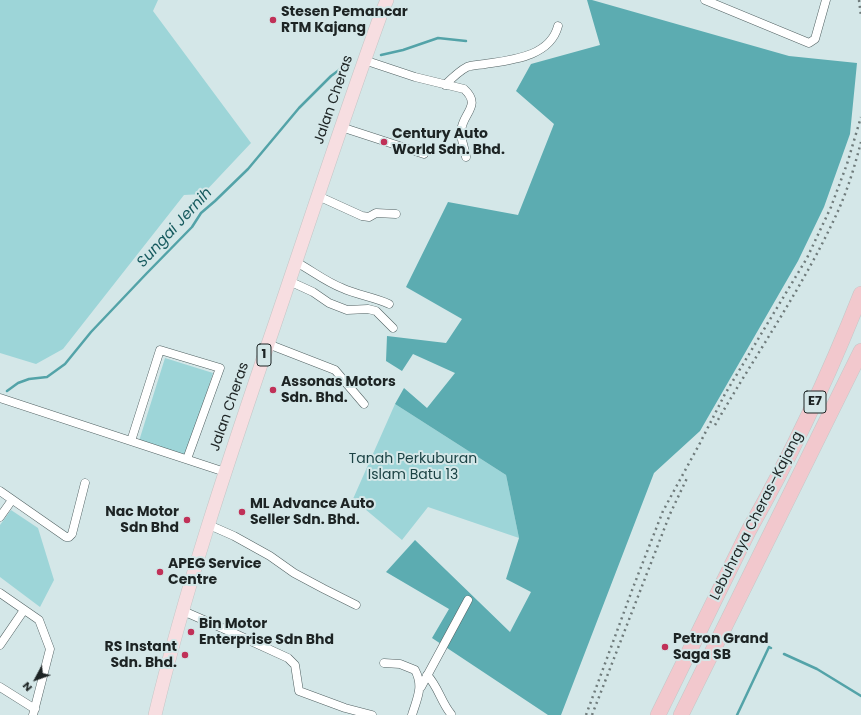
<!DOCTYPE html>
<meta charset="utf-8">
<style>
body{margin:0}
#map{position:relative;width:861px;height:715px;overflow:hidden;background:#d4e7e8;font-family:Poppins,sans-serif}
canvas{display:block}
.north{position:absolute;left:16px;top:659px;width:40px;height:40px;-webkit-text-stroke:3px #d4e7e8;paint-order:stroke;rotate:229deg;font-size:11px;font-weight:700;line-height:16px;text-align:center;color:#1d2424}
.north::after{content:'';display:block;margin:auto;width:14px;height:18px;background:#1d2424;clip-path:polygon(50% 0,100% 100%,50% 72%,0 100%)}
</style>
<div id="map">
<canvas width="861" height="715"></canvas>
<div class="north">N</div>
</div>
<script>
const c = document.querySelector('canvas').getContext('2d');
c.lineJoin = 'round';
function paint(path, color) { c.fillStyle = color; c.fill(path, 'evenodd'); }
function stroke(path, color, width, dash) { c.strokeStyle = color; c.lineWidth = width; c.lineCap = dash ? 'butt' : 'round'; c.setLineDash(dash || []); c.stroke(path); }
function write(font, color, halo, rows, align = 'center') {
  c.font = font + ' Poppins,sans-serif'; c.lineWidth = 4; c.setLineDash([]); c.textBaseline = 'middle'; c.strokeStyle = halo; c.fillStyle = color; for (const [text, x, y, turn = 0] of rows) {
    c.save(); c.translate(x, y); c.rotate((+turn || 0) * Math.PI / 180); c.textAlign = isNaN(turn) ? turn : align; if (halo) c.strokeText(text, 0, 0); c.fillText(text, 0, 0); c.restore();
  }
}
paint(new Path2D(`
 M0,0H158L153,11L251,143L203,194L184,195L63,349L36,364L0,353Z
 M165,358L213,373L186,456L139,441Z
 M395,404L506,475L519,538L428,507L402,540L353,499Z
 M11,510L38,528L54,580L40,607L0,577V525Z`), '#9dd5d8');
paint(new Path2D(`
 M587,0H592L789,56L857,63L850,134L824,207L798,261L700,431L654,473L561,715H548L432,638L449,609L386,572L415,540L510,632L531,592L506,579L519,538L506,475L395,404L404,388L427,408L455,373L413,354L402,371L386,361L387,336L446,343L462,319L406,287L448,202L518,215L554,124L516,91L531,64L600,45Z`), '#5cacb1');
stroke(new Path2D(`
 M381,55L403,50L438,38L466,41
 M7,391L18,383L29,379L47,377L65,364L91,332L147,273L192,227L201,213L215,201L248,169L299,108L331,76L350,62
 M784,654L817,669L861,696
 M737,715L769,647L771,648`), '#53a3a8', 2.5);
const minor = new Path2D(`
 M705,0L809,43L815,39L826,0
 M364,60L415,77L464,89C483,106 461,114 461,132C461,140 465,149 466,157
 M445,85C452,78 459,71 467,67C472,65 480,65 485,64C511,60 550,57 558,26
 M341,127L424,154
 M318,196L362,216L369,217L376,213L396,214
 M296,262C311,270 326,282 342,288C357,295 374,297 389,304
 M289,281L313,292L329,303L347,310L368,309L376,311L393,328
 M268,344L335,370L364,404
 M0,398L225,472
 M131,441L160,350L220,368L187,459
 M0,491L66,537H69L72,534L85,483
 M0,517L12,500
 M209,525L234,536L270,556L294,573L324,589L356,605
 M0,593L39,620L50,649L33,715
 M183,611L229,631L288,658L295,665L299,691L345,708L372,715
 M0,645L24,610
 M384,663L400,664L415,670C424,687 417,698 412,715
 M427,675C438,686 441,702 451,714
 M0,687L35,709
 M421,687L468,600`);
const primary = new Path2D(`
 M155,715C185,590 226,468 267,347C305,236 341,124 381,14L387,0`);
const motorway = new Path2D(`
 M658,715L749,530C792,454 829,375 861,294
 M681,715L861,351`);
stroke(minor, '#516162', 9);
stroke(primary, '#c4c6c6', 14);
stroke(motorway, '#c4c6c6', 16);
stroke(minor, '#fff', 8);
stroke(primary, '#f7dee1', 13);
stroke(motorway, '#f2c8cd', 15);
stroke(new Path2D(`
 M859,0L861,16
 M715,425C756,354 804,286 838,211C848,189 855,165 861,142
 M586,715L634,585L663,511L700,443L725,394L807,258L831,207L847,164L861,117
 M592,715L670,514L688,476`), '#6f7b7b', 2.5, [2, 4]);
for (const [x, y, r, color] of [
 [273,20,4,"#c03158"],
 [384,142,4,"#c03158"],
 [273,390,4,"#c03158"],
 [242,512,4,"#c03158"],
 [187,520,4,"#c03158"],
 [160,572,4,"#c03158"],
 [191,632,4,"#c03158"],
 [665,647,4,"#c03158"],
 [185,655,4,"#c03158"]
]) { const dot = new Path2D(); dot.arc(x, y, r, 0, 2 * Math.PI); c.fillStyle = color; c.fill(dot); stroke(dot, '#d4e7e8', 1.5); }
for (const [x, y, w] of [
 [264,355,14],
 [815,402,22]
]) { const box = new Path2D(); box.roundRect(x - w / 2, y - 11, w, 22, 3); c.fillStyle = '#d4e7e8'; c.fill(box); stroke(box, '#1d2424', 1); }
write('bold 13px', '#1d2424', null, [
 ["1",264,355],
 ["E7",815,402]
]);
write('bold 14px', '#1d2424', '#d4e7e8', [
 ["Stesen Pemancar",281,12],
 ["RTM Kajang",281,28],
 ["Century Auto",392,134],
 ["World Sdn. Bhd.",392,150],
 ["Assonas Motors",281,382],
 ["Sdn. Bhd.",281,398],
 ["ML Advance Auto",250,504],
 ["Seller Sdn. Bhd.",250,520],
 ["Nac Motor",179,512,"right"],
 ["Sdn Bhd",179,528,"right"],
 ["APEG Service",168,564],
 ["Centre",168,580],
 ["Bin Motor",199,624],
 ["Enterprise Sdn Bhd",199,640],
 ["Petron Grand",673,639],
 ["Saga SB",673,655],
 ["RS Instant",177,647,"right"],
 ["Sdn. Bhd.",177,663,"right"]
], 'left');
write('14px', '#1d2424', '#d4e7e8', [
 ["Jalan Cheras",334,100,-71],
 ["Jalan Cheras",230,407,-71],
 ["Lebuhraya Cheras–Kajang",757,516,-63]
]);
write('14px', '#1c4345', '#d4e7e8', [
 ["Tanah Perkuburan",413,459],
 ["Islam Batu 13",413,475]
]);
write('italic 15px', '#165a5e', '#d4e7e8', [
 ["Sungai Jernih",175,228,-47]
]);
</script>
